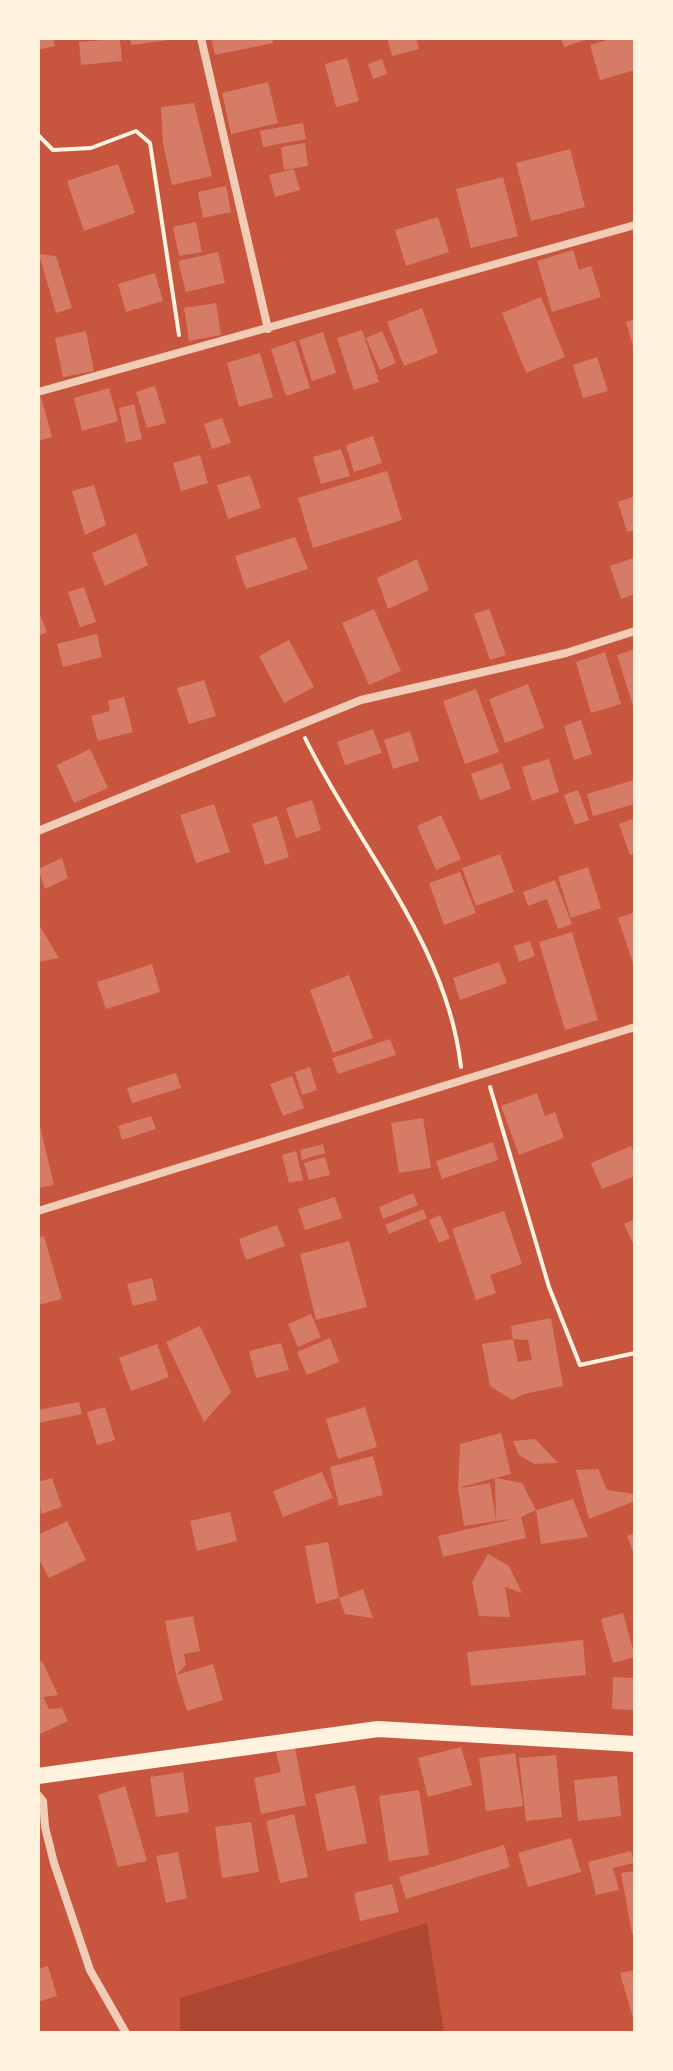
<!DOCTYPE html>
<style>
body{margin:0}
#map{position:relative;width:673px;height:2071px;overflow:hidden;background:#c8553d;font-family:Raleway,sans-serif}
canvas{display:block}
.frame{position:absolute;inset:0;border:40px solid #fff3e0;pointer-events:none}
</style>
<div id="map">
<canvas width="673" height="2071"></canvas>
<div class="frame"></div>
</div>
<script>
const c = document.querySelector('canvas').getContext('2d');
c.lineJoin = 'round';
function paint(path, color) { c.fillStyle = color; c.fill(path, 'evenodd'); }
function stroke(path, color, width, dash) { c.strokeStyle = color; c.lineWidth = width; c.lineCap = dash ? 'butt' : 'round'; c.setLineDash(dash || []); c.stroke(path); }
paint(new Path2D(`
 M427,1923L444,2033H180V1998Z`), '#ae4732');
paint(new Path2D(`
 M38,38H53L55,46L38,50Z
 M130,38H169V40L131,45Z
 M211,38H272L273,43L215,55Z
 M387,38H416L419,49L392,56Z
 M561,38H588V39L564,47Z
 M614,38H635V70L600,80L590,45Z
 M120,39L122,61L81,65L79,42Z
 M347,58L359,101L336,107L325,64Z
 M382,59L387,74L373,79L368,64Z
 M268,82L278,123L231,134L222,93Z
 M194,103L212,176L172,185L163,144L161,107Z
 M303,123L306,139L263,147L260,131Z
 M305,143L308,166L284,170L281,147Z
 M570,149L585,207L531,221L516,163Z
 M118,164L135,213L84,231L67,181Z
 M294,169L300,190L275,197L269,175Z
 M503,177L518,236L471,248L456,189Z
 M226,186L231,212L203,218L198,192Z
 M438,217L449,252L406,266L395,230Z
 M196,222L202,252L179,256L173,227Z
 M573,250L579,270L591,266L601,297L552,312L537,261Z
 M218,252L225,283L186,292L178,261Z
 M39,254L56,256L72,308L56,313Z
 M155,273L163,301L126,312L118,284Z
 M541,297L565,357L526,373L502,313Z
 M216,303L221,335L189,341L184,308Z
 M422,308L438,353L404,366L387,322Z
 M635,319V350H634L626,322Z
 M362,330L379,382L354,390L337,338Z
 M86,331L94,371L63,377L55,338Z
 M382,331L396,363L380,370L366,338Z
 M323,332L336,373L312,381L299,340Z
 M295,341L310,388L286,396L271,349Z
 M260,353L273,397L239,407L227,363Z
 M597,357L608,391L583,398L573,365Z
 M155,386L166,423L147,428L136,392Z
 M109,388L118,421L82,431L74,398Z
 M41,397L52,437L38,441V398Z
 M134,404L142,439L126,443L119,408Z
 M222,418L231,443L212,449L204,424Z
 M373,436L382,463L354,472L346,445Z
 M341,449L350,476L321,484L313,457Z
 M200,455L208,483L181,491L173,463Z
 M387,471L402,520L313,548L298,498Z
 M250,475L261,508L228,519L217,485Z
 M94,485L106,525L85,535L72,491Z
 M635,496V530L627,532L618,502Z
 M136,533L148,565L105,586L92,553Z
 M295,537L308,569L246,589L235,556Z
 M633,558L635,594L621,599L610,566Z
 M417,559L429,590L388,609L377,578Z
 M84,587L96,622L80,627L68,592Z
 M374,609L401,671L369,685L342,623Z
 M489,609L506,655L490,660L474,614Z
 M38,610L47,632L38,636Z
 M97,634L102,657L63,667L57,644Z
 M289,640L314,687L284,703L259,656Z
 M635,649V709H634L617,655Z
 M605,652L621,704L591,713L576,662Z
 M204,680L216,716L189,724L177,688Z
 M528,684L544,728L505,743L489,699Z
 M476,689L499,752L465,764L443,701Z
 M124,697L133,732L98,741L91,716L110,711L108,701Z
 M581,720L592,754L574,760L564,726Z
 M373,729L382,753L345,765L337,742Z
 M410,731L419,761L393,769L384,740Z
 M90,749L108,788L74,803L57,765Z
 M549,759L559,792L532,801L522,767Z
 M502,763L511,789L480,800L471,774Z
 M634,780L635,804L593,816L587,794Z
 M578,790L589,820L575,825L564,795Z
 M312,800L321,830L296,838L286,808Z
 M214,804L230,852L196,863L180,815Z
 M441,815L461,859L436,870L417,826Z
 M277,816L289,857L265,865L252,824Z
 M635,818V853L630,855L619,824Z
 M500,854L514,892L476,906L462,868Z
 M62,858L68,878L45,889L38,869Z
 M588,867L601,908L571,918L558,877Z
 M460,872L476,913L444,925L429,883Z
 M555,880L572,924L558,929L547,899L528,906L523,892Z
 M635,912V966H634L618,918Z
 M38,923L59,958L38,962Z
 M572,932L598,1020L565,1030L539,942Z
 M530,941L535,956L519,962L514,946Z
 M499,962L507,983L460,1000L453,978Z
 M152,964L160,992L106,1009L97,982Z
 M349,975L373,1038L333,1053L310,990Z
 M390,1039L396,1055L338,1074L332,1058Z
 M310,1067L317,1090L302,1095L295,1072Z
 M176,1073L181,1088L132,1103L127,1088Z
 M292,1076L304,1108L283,1116L270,1084Z
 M537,1093L545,1116L555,1112L564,1138L519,1155L501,1106Z
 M151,1116L156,1129L122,1140L118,1126Z
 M38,1118L54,1185L38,1188Z
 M423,1118L431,1168L399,1173L391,1123Z
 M493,1142L498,1160L442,1179L436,1161Z
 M323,1144L325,1153L302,1160L300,1150Z
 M631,1146L635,1156V1176L602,1189L591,1163Z
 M296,1151L303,1180L289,1183L282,1155Z
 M325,1157L330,1175L309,1180L304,1163Z
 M413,1193L418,1205L383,1219L379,1207Z
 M335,1197L342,1218L305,1230L298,1209Z
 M423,1209L427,1218L389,1234L385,1225Z
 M504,1211L522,1264L490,1275L496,1293L476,1300L452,1229Z
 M440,1215L450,1238L439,1243L429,1220Z
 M635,1219V1248L624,1224Z
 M277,1225L285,1246L246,1260L239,1239Z
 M44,1236L62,1299L38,1305V1238Z
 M349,1241L367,1307L316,1320L300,1254Z
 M152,1278L157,1300L133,1306L127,1284Z
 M311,1314L321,1337L298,1347L288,1324Z
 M551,1318L563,1386L524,1394L512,1400L490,1386L482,1344L513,1339L518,1362L532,1360L528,1340L513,1339L511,1326Z
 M200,1326L231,1392L204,1422L166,1342Z
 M330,1338L339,1362L307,1375L297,1352Z
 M281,1343L289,1370L256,1378L249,1351Z
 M157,1344L169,1377L131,1391L119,1358Z
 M79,1402L82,1414L38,1423V1410Z
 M105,1407L115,1440L97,1445L87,1412Z
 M365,1407L377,1447L338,1459L326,1419Z
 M501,1433L511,1474L495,1478L462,1487V1488L490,1483L496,1520L495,1478L522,1483L536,1510L521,1517L526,1538L443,1557L438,1536L517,1518L464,1526L458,1488L460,1444Z
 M535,1439L558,1463L534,1464L519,1455L513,1441Z
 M373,1456L383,1495L339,1506L330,1467Z
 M598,1469L607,1490L635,1494V1501L589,1519L576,1470Z
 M322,1472L333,1498L283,1517L273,1491Z
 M52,1478L62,1507L41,1514L38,1482Z
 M573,1499L588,1537L541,1544L536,1510Z
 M230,1512L237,1541L197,1551L190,1521Z
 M67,1521L86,1560L49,1578L38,1557V1535Z
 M635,1533V1557L627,1536Z
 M328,1542L339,1598L363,1589L373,1618L345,1614L339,1598L316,1604L305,1546Z
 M488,1554L509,1566L522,1593L505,1587L510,1617L479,1616L472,1582Z
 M623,1613L635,1657L613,1663L601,1619Z
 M193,1616L200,1651L184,1654L186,1665L176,1675L165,1621Z
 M583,1640L586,1675L471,1686L467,1652Z
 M42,1661L58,1695L43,1697L49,1709L62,1708L68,1721L38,1735V1663Z
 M213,1664L223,1700L187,1711L176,1675Z
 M613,1677L635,1678V1710L612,1709Z
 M461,1747L472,1785L428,1797L418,1758Z
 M295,1748L306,1805L261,1814L254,1778L281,1772L276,1752Z
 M515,1753L523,1806L486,1811L479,1758Z
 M556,1755L562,1817L526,1821L519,1758Z
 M183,1772L189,1812L156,1817L150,1777Z
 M617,1776L621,1816L578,1821L574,1780Z
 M355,1785L367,1843L327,1851L315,1794Z
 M125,1786L147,1861L118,1867L98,1795Z
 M419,1790L429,1855L389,1861L379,1796Z
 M294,1814L308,1877L280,1883L266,1821Z
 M251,1822L259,1872L222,1878L215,1827Z
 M571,1838L581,1872L528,1887L518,1853Z
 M504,1845L510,1867L406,1899L399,1877Z
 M631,1851L634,1863L613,1868L619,1890L596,1895L588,1862Z
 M178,1852L187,1898L166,1903L156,1856Z
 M635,1871V1933L632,1934L621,1873Z
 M392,1884L399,1912L360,1921L354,1893Z
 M48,1966L57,1996L38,2002V1969Z
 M635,1970V2022H634L620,1973Z`), '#d67c66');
stroke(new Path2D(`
 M38,135L53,150L91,148L136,131L150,143L179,335
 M305,738C358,847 447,943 461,1067
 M490,1087L549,1287L580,1365L635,1353`), '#fff3e0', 4);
stroke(new Path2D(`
 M201,38L268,329
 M38,392L635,225
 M38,831L361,700L566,653L635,631
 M38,1211L635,1027
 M38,1795L43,1801L45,1827L54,1863L90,1970L126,2033`), '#f1ccb7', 8);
stroke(new Path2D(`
 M38,1776L378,1729L635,1744`), '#fff3e0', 16);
</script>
